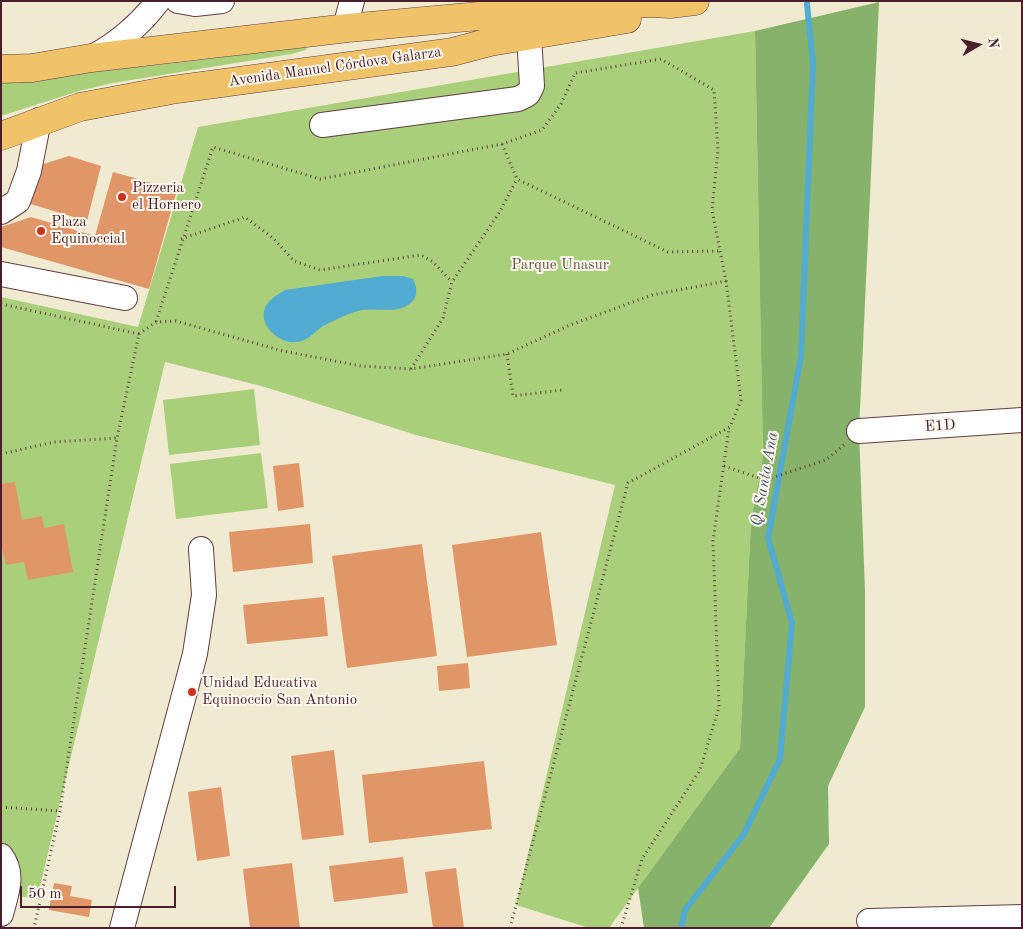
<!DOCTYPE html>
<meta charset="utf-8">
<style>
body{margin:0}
#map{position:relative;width:1023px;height:929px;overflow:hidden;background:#f0ead1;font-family:"Old Standard TT",serif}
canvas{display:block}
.frame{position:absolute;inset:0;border:2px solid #4a1f2b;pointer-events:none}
.north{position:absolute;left:953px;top:20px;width:50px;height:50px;-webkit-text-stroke:4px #fbf7ec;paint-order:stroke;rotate:82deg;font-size:14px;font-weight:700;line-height:20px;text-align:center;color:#4a1f2b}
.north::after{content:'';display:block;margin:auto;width:18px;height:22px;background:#4a1f2b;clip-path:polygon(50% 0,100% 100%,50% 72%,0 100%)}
.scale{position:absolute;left:20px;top:886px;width:156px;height:22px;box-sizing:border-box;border:2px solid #4a1f2b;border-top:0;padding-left:6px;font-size:15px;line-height:18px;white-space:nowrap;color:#4a1f2b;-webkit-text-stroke:4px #fbf7ec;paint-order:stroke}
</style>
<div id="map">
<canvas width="1023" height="929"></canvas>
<div class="frame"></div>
<div class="north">N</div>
<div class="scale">50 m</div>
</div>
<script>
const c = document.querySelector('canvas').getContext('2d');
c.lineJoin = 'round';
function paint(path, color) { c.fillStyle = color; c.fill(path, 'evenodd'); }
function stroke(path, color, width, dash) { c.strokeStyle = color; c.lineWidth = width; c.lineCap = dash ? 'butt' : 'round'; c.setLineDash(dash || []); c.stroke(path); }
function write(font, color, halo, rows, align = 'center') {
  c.font = font + ' "Old Standard TT",serif'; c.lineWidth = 4; c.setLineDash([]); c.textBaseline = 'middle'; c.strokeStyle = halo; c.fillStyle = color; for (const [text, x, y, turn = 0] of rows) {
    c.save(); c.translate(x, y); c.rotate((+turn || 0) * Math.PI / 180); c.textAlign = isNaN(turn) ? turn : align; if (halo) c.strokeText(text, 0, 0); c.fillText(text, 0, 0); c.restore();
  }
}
paint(new Path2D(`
 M755,31L763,457L751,521L740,748L609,928H589L516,905L615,485L416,435L265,387L165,362L37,899L1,893V297L138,327L198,127Z
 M308,45L306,50L291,54L113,83L79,91L1,116V78C104,72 206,61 308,45Z
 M254,389L260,445L169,455L163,400Z
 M261,453L268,508L176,519L170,464Z`), '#a9cf7a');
paint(new Path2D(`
 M879,2L859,431L865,591V707L828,786L829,844L769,928H644L638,888L740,748L751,521L763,457L755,31Z`), '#86b26a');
paint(new Path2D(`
 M382,276H403L413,279C419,291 417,302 404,307C391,313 372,307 358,311C347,314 335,320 325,325C315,330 310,341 296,342C280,344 258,326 265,308C268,300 277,295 285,290Z`), '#52abd0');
stroke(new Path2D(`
 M681,928L685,910L744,834L780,759L792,623L768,538L801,356L813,63L807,4`), '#52abd0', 6);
paint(new Path2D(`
 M69,156L101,166L87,221L27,203L37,166Z
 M113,172L177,190L149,289L1,247V227L31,217L95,236Z
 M299,463L304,507L278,511L273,466Z
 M15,482L22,520L42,516L44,528L64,524L73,572L28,580L24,562L6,565L1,544V484Z
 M310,524L313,563L233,572L229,532Z
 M541,532L557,645L467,657L452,545Z
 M422,544L437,656L347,668L332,556Z
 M324,597L328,636L247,644L243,605Z
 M468,663L470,688L439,691L437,666Z
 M334,750L344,835L302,840L291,756Z
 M484,761L492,829L369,843L362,775Z
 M221,787L230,856L197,861L188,792Z
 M403,857L408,893L334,902L329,866Z
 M292,863L300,928H250L243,869Z
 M456,868L464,928H433L425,872Z
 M54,883L72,886L70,896L92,900L89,917L49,910Z`), '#e19668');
const minor = new Path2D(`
 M178,1L195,4L222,1
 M348,28V16L352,1
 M91,58C116,45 141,24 158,1
 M322,125L518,99L528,94L532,86L529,35
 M1,212L18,201L29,171L39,120
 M1,274L125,298
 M859,431L1022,420
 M1,856C15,874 6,894 1,914
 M869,921L1022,917
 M122,928L195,654L204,595L201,549`);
const major = new Path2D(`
 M1,69L32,68L91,58L348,28L599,5L651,3L670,4L695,1
 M1,136L80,107L171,90L452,52L490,42L627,19`);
stroke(minor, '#633d44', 26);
stroke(major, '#633d44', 29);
stroke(new Path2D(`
 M502,144L517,179L668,252L720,251
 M181,239L245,217L273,238L294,261L320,270L421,255L433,262L452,282
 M1,304L139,334L117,438L60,811L34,928
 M139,334L156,322L176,321L283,351L361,366L411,369L507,354L570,325L652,295L726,281L712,210L718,150L714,90L661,59L575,73L561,104L542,130L502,144L320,179L213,147L156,322
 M507,354L513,396L562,390
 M411,369L443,318L452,282L499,213L517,179
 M1,454L54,442L117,438
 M724,466L765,480L826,460L844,445
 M1,807L60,811
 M510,928L628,483L730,427L741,400L726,281
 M621,928L642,859L700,770L719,707L713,541L729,428`), '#633d44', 3, [1, 4]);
stroke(minor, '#fff', 24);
stroke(major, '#f1c369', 28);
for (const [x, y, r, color] of [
 [122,197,5,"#c8321e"],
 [41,231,5,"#c8321e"],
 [192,692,5,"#c8321e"]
]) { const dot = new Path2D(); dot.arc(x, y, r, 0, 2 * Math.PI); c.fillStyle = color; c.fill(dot); stroke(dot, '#fbf7ec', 2); }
write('15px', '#4a1f2b', '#fbf7ec', [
 ["Avenida Manuel Córdova Galarza",335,67,-8],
 ["E1D",940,426,-4]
]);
write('15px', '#4a1f2b', '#fbf7ec', [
 ["Pizzeria",132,188],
 ["el Hornero",132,205],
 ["Plaza",51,222],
 ["Equinoccial",51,239],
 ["Unidad Educativa",202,683],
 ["Equinoccio San Antonio",202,700]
], 'left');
write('15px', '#665443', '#fbf7ec', [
 ["Parque Unasur",560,265]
]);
write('italic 16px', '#4d576d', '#fbf7ec', [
 ["Q. Santa Ana",765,479,-80]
]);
</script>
